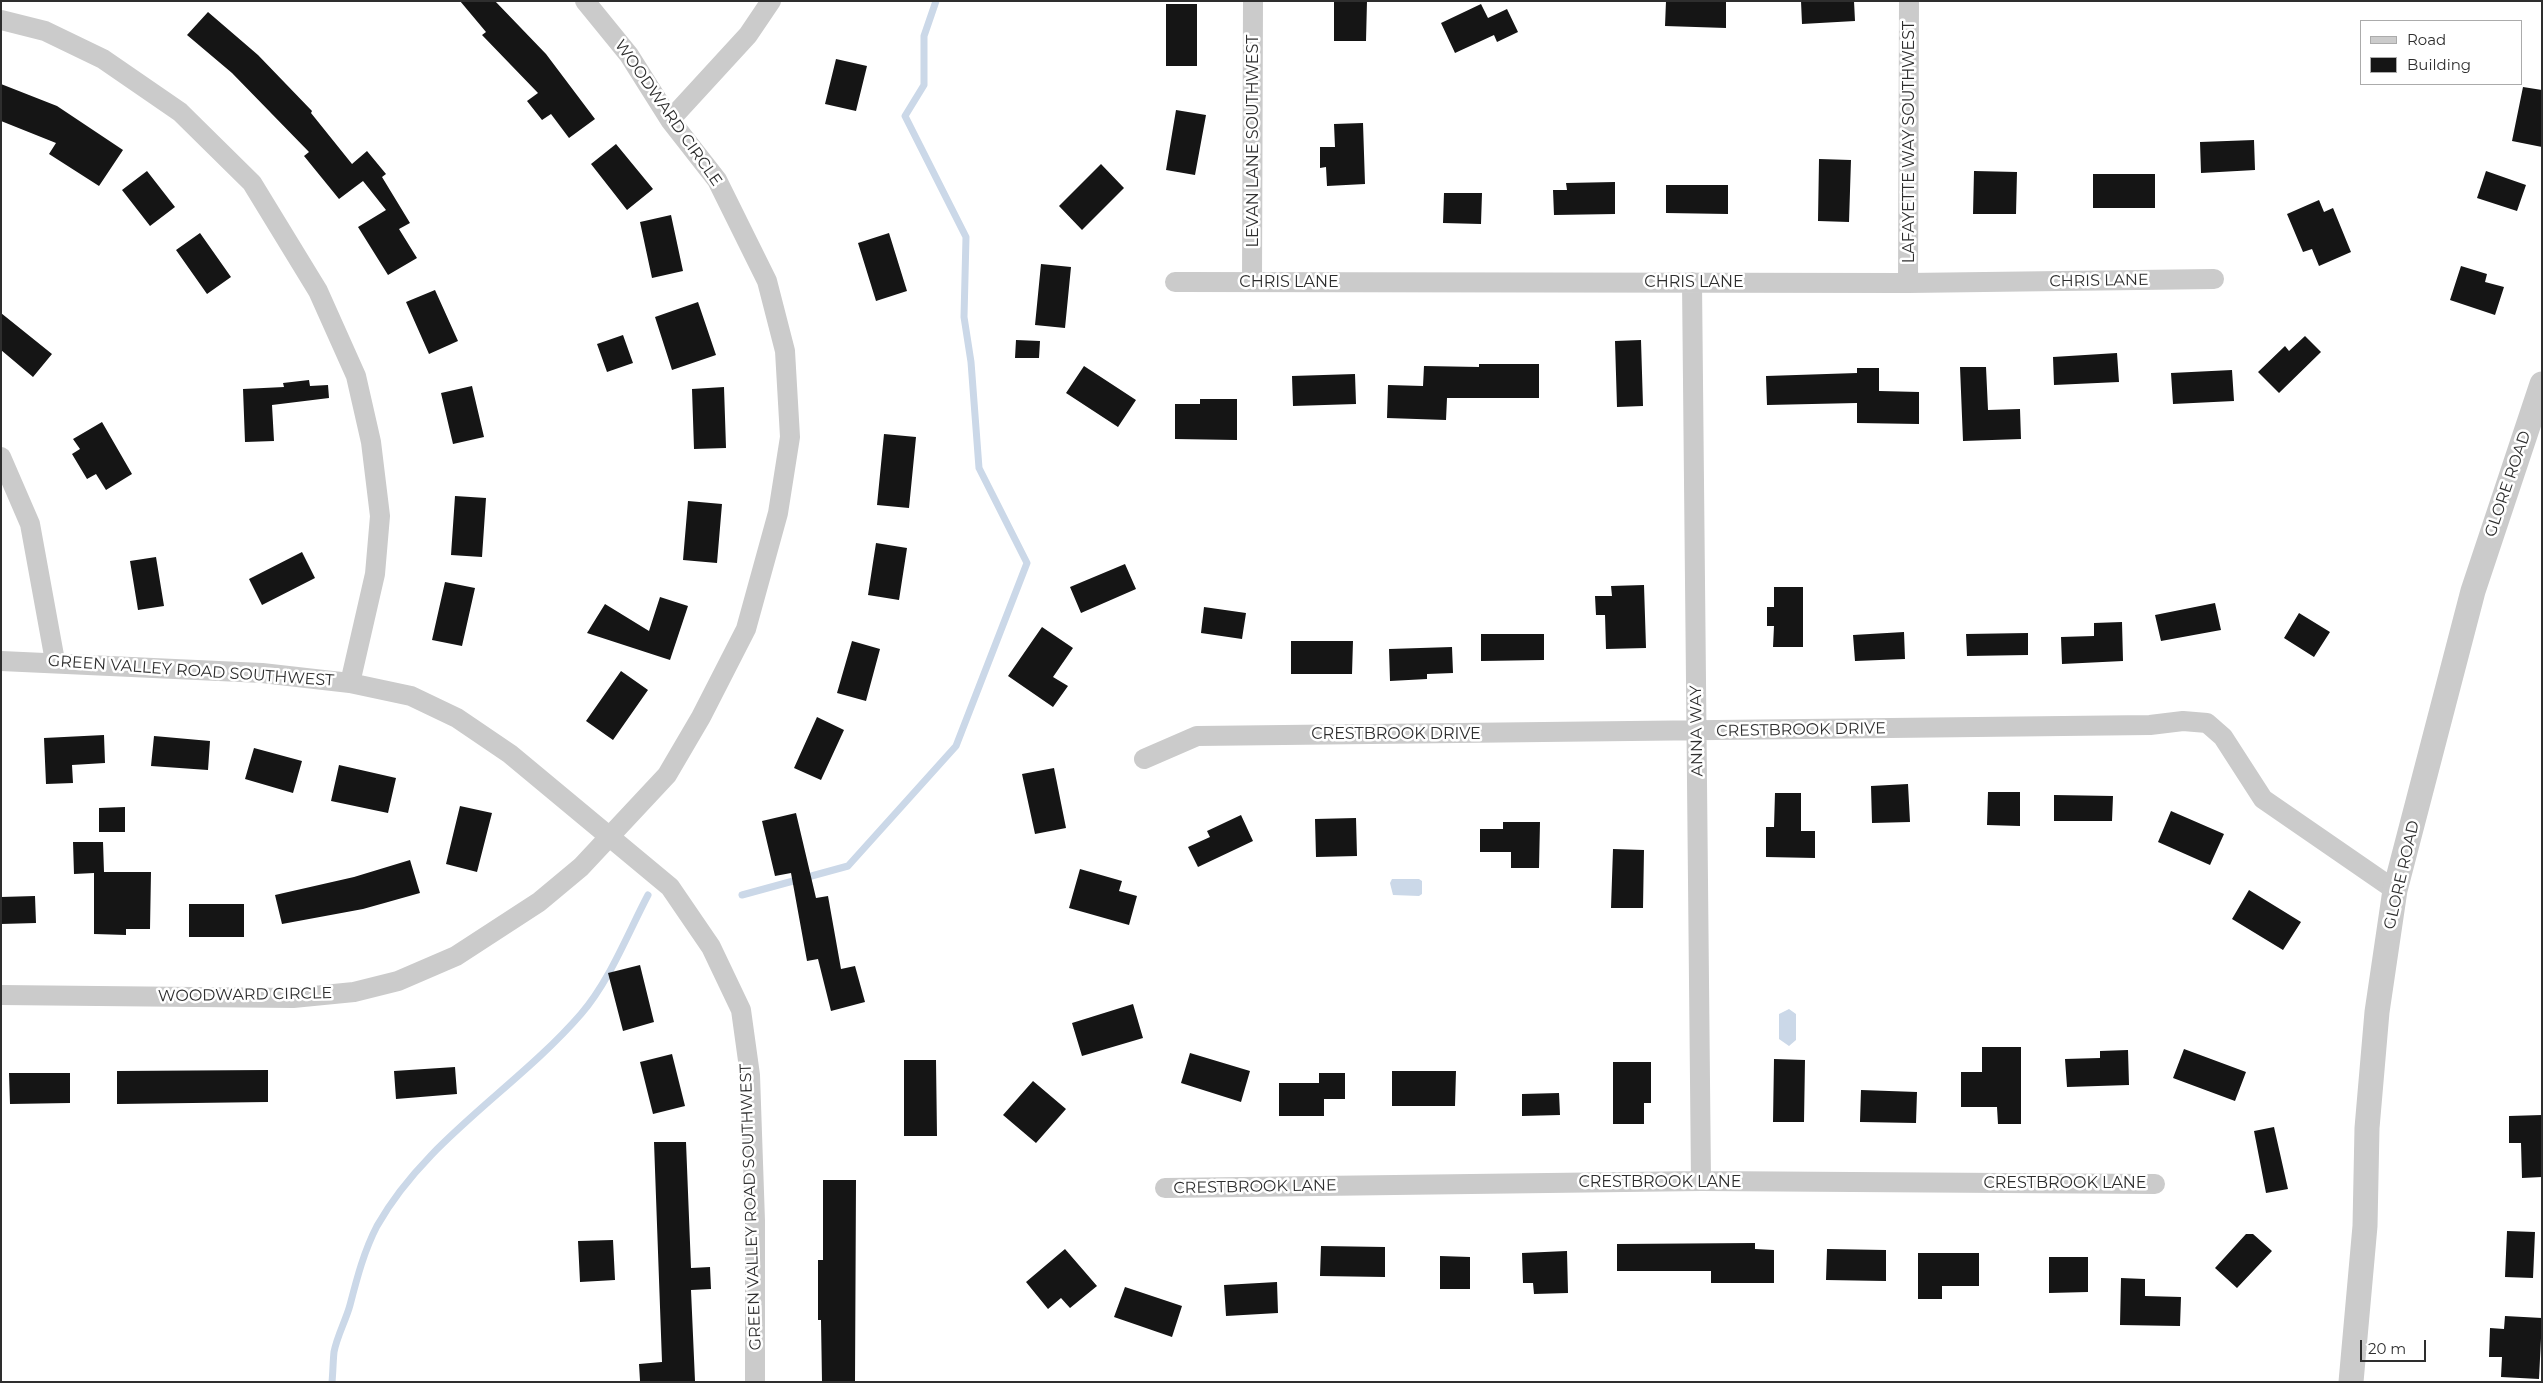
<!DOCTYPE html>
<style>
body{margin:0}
#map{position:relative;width:2543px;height:1383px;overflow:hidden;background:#fff;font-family:Montserrat,sans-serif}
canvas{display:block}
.frame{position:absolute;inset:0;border:2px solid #2e2e2e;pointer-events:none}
.legend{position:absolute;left:2360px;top:20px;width:162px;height:65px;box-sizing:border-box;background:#fff;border:1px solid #ababab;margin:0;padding:6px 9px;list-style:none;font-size:15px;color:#2e2e2e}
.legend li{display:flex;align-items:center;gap:10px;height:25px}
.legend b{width:25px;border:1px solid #ababab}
.scale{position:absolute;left:2360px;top:1340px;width:66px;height:22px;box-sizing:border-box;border:2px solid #2e2e2e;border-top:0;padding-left:6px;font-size:15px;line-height:18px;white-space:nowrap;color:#2e2e2e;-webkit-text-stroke:4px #fff;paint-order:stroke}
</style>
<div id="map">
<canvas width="2543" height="1383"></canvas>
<div class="frame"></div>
<ul class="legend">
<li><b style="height:6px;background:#cbcbcb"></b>Road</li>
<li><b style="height:14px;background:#151515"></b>Building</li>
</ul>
<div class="scale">20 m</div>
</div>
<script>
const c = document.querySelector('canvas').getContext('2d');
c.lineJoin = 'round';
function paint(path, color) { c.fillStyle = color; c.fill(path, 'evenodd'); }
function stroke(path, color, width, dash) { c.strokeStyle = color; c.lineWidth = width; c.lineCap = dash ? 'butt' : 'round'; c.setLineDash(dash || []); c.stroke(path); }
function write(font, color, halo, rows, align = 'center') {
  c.font = font + ' Montserrat,sans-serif'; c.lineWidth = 5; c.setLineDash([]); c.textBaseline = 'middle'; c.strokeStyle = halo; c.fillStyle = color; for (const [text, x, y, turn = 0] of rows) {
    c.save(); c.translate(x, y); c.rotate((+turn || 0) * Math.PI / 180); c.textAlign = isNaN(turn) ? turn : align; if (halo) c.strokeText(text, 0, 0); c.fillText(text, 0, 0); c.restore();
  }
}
paint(new Path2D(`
 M1392,879H1419L1422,881V894L1419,896L1393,895L1390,883Z
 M1789,1009L1796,1014V1040L1789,1046L1779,1039V1014Z`), '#cbd8e8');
stroke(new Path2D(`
 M742,895L848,866L956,746L1027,563L979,468L971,362L964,317L966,237L905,116L924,85V36L936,1
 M332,1382C333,1372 333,1361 334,1352C337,1336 346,1320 350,1305C357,1278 364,1251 377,1226C426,1139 517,1088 581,1014C610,980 627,935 648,895`), '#cbd8e8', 7);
paint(new Path2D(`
 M460,1H495L546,54L595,119L569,138L551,114L542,120L527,101L538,93L482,35L486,32Z
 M1334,1H1367L1366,41H1334Z
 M1666,1H1726V28L1665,26Z
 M1801,1H1854L1855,21L1802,24Z
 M1166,4H1197V66H1166Z
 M1481,4L1488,18L1507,9L1518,32L1497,42L1494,35L1455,53L1441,23Z
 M208,12L258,55L312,111L311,113L352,164L367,151L386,174L382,177L410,223L399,229L417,258L388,275L358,227L386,210L363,181L339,199L304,156L309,152L232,73L187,35Z
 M836,59L867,66L856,111L825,104Z
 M1,84L57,106L123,150L99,186L49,154L56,143L1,121Z
 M2523,87L2542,90V147L2512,141Z
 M1176,110L1206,115L1195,175L1166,170Z
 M1363,123L1365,184L1327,186L1326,167L1320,168V147H1335L1334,124Z
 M2254,140L2255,170L2201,173L2200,142Z
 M616,144L653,189L627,210L591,164Z
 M1819,159L1851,160L1849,222L1818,221Z
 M1101,164L1124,188L1082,230L1059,206Z
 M147,171L175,207L150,226L122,190Z
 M1974,171L2017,172L2016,214H1973Z
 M2486,171L2526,185L2517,211L2477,198Z
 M2093,174H2155V208H2093Z
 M1615,182V214L1554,215L1553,190H1567L1566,183Z
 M1666,185H1728V214L1666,213Z
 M1444,193H1482L1481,224L1443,223Z
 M2319,200L2324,212L2333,208L2351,252L2319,266L2312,249L2303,252L2287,214Z
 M671,215L683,271L652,278L640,222Z
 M200,233L231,277L207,294L176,250Z
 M889,233L907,291L876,301L858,243Z
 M1041,264L1071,267L1065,328L1035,325Z
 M2461,266L2487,274L2485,282L2504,287L2495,315L2450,300Z
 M435,290L458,341L429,354L406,302Z
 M698,302L716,355L672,370L655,317Z
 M1,313L52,354L33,377L1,350Z
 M623,335L633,363L607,372L597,344Z
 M2305,336L2321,352L2279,393L2258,372L2285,346L2289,351Z
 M1016,340L1040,341L1039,358H1015Z
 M1641,340L1643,406L1617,407L1615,341Z
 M2117,353L2119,382L2054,385L2053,357Z
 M1479,364H1539V398H1447L1446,420L1387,418L1388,385L1423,386L1424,366L1479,367Z
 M1084,366L1136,400L1118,427L1066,393Z
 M1960,367H1986L1988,410L2020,409L2021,439L1963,441Z
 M1857,368H1879V391L1919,392V424L1857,423V403L1767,405L1766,376L1857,373Z
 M2232,370L2234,401L2173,404L2171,373Z
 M1355,374L1356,404L1293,406L1292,376Z
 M309,380L310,386L328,385L329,398L272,405L274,441L245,442L243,389L284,387L283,383Z
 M472,386L484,437L453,444L441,393Z
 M724,387L726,448L694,449L692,389Z
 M1200,399H1237V440L1175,439V404H1200Z
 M102,422L132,474L106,490L96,474L87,479L72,454L80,449L73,439Z
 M884,434L916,437L909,508L877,505Z
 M455,496L486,498L482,557L451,555Z
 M688,501L722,504L717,563L683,560Z
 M876,543L907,548L899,600L868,595Z
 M302,552L315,578L262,605L249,579Z
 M156,557L164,606L138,610L130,561Z
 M1125,564L1136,589L1081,613L1070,587Z
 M445,582L475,588L462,646L432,640Z
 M1644,585L1646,648L1606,649L1605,615H1596L1595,596H1612L1611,586Z
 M1774,587H1803V647H1773L1774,626H1767V607H1774Z
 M660,597L688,606L670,660L587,633L605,604L649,631Z
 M2215,603L2221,630L2161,641L2155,615Z
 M1204,607L1246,613L1242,639L1201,633Z
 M2299,613L2330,632L2314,657L2284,638Z
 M2122,622L2123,661L2062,664L2061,637L2094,636V623Z
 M1042,627L1073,648L1053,677L1068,686L1053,707L1008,676Z
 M1904,632L1905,659L1855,661L1853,635Z
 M2028,633V655L1967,656L1966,634Z
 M1481,634H1544V660L1481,661Z
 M852,641L880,649L866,701L837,693Z
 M1291,641H1353L1352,674H1291Z
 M1452,647L1453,673L1427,674V679L1390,681L1389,649Z
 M621,671L648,690L613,740L586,721Z
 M817,717L844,730L821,780L794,768Z
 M104,735L105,763L72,765L73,783L46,784L44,738Z
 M154,736L210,741L208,770L151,766Z
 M254,748L302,761L293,793L245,779Z
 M339,765L396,778L388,813L331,801Z
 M1054,768L1066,828L1035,834L1022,774Z
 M1908,784L1910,822L1872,823L1871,786Z
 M1988,792H2020V826L1987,825Z
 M1775,793H1801V831H1815V858L1766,857V827H1774Z
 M2054,795L2113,796L2112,821H2054Z
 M460,806L492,813L477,872L446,864Z
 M125,807V832H99V808Z
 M2171,811L2224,834L2210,865L2158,842Z
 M796,813L816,898L828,896L841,969L855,966L865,1002L831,1011L818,959L807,961L791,873L775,876L762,821Z
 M1241,815L1253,841L1198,867L1188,847L1210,837L1207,831Z
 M1356,818L1357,856L1316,857L1315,819Z
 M1503,822H1540L1539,868H1511V852H1480V829H1503Z
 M73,842H103L104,872H151L150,929H126V935L94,934V873L74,874Z
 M1613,849L1644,850L1643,908H1611Z
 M410,860L420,893L363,909L282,924L275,895L354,877Z
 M1080,869L1122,881L1119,891L1137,896L1129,925L1069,908Z
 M2249,890L2301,922L2283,950L2232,919Z
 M35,896L36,923L1,924V897Z
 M189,904H244V937H189Z
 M640,965L654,1022L623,1031L608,973Z
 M1133,1004L1143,1038L1082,1056L1072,1023Z
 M1982,1047H2021V1124H1998L1997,1107H1961V1072H1982Z
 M2184,1049L2246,1072L2235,1101L2173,1078Z
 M2128,1050L2129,1085L2067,1087L2065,1059L2100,1058V1051Z
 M1190,1053L1250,1071L1241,1102L1181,1083Z
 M672,1054L685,1106L653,1114L640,1062Z
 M1774,1059L1805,1060L1804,1122H1773Z
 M904,1060H936L937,1136H904Z
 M1613,1062H1651V1103H1644V1124H1613Z
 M455,1067L457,1094L396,1099L394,1071Z
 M268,1070V1102L117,1104V1071Z
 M1392,1071H1456L1455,1106H1392Z
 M9,1073H70V1103L10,1104Z
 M1319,1073H1345V1099H1324V1116H1279V1083H1319Z
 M1033,1081L1066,1109L1036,1143L1003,1115Z
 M1861,1090L1917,1092L1916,1123L1860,1122Z
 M1559,1093L1560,1115L1522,1116V1094Z
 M2542,1115V1177L2522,1178L2521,1143H2509V1116Z
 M2274,1127L2288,1189L2266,1193L2254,1131Z
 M654,1142H686L691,1268L710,1267L711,1289L691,1290L695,1381H640L639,1364L662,1362Z
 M823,1180H856L855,1382H822L821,1320H818V1260H823Z
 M2507,1231L2535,1232L2533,1278L2505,1277Z
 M2246,1234H2253L2272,1251L2237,1288L2215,1268Z
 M613,1240L615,1280L580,1282L578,1241Z
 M1755,1243V1249L1774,1250V1283H1711V1271H1617V1244Z
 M1321,1246L1385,1247V1277L1320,1276Z
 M1065,1249L1097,1286L1070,1308L1061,1298L1048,1309L1026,1282Z
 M1827,1249L1886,1250V1281L1826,1280Z
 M1567,1251L1568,1293L1534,1294L1533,1283H1523L1522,1253Z
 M1918,1253H1979V1286H1942V1299H1918Z
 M1440,1256L1470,1257V1289H1440Z
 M2049,1257H2088V1292L2049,1293Z
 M2121,1278L2145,1279V1296L2181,1297L2180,1326L2120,1325Z
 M1277,1282L1278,1313L1226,1316L1224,1285Z
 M1125,1287L1182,1306L1172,1337L1114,1317Z
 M2505,1316L2542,1318L2539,1379L2501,1377L2502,1357H2489L2490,1328L2504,1329Z`), '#151515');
stroke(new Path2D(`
 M1,20L45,31L103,59L180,112L252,183L318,291L356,376L371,442L380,516L375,574L350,683
 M670,120L748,35L771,1
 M1175,282L1908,283L2214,279
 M1252,282L1253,1
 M1692,282L1701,1181
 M1908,283L1909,1
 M1,457L30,524L55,661
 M1,661L262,673L350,683L411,696L457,718L510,754L670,887L711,947L741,1010L750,1075L755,1221V1382
 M1144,759L1197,736L2150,725L2183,721L2207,723L2223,737L2263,799L2395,890
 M1,995L293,998L354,992L398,981L456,956L539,902L581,867L667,775L701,717L746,629L778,513L790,437L785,351L767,281L717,180L670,120L629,55L585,1
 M1165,1188L1701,1181L2155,1184`), '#cbcbcb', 20);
stroke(new Path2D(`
 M2351,1382L2365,1226L2367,1128L2377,1012L2395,890L2473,591L2542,384`), '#cbcbcb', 25);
write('16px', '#2e2e2e', '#fff', [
 ["WOODWARD CIRCLE",668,113,55],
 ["LEVAN LANE SOUTHWEST",1253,141,-90],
 ["LAFAYETTE WAY SOUTHWEST",1909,142,-90],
 ["CHRIS LANE",2099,281,-1],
 ["CHRIS LANE",1289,282],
 ["CHRIS LANE",1694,282],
 ["GLORE ROAD",2508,484,-71],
 ["GREEN VALLEY ROAD SOUTHWEST",191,671,4],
 ["CRESTBROOK DRIVE",1801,730,-1],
 ["ANNA WAY",1697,731,-91],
 ["CRESTBROOK DRIVE",1396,734],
 ["GLORE ROAD",2402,875,-77],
 ["WOODWARD CIRCLE",245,995,-1],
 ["CRESTBROOK LANE",1660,1182],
 ["CRESTBROOK LANE",2065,1183],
 ["CRESTBROOK LANE",1255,1187,-1],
 ["GREEN VALLEY ROAD SOUTHWEST",751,1207,-92]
]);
</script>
